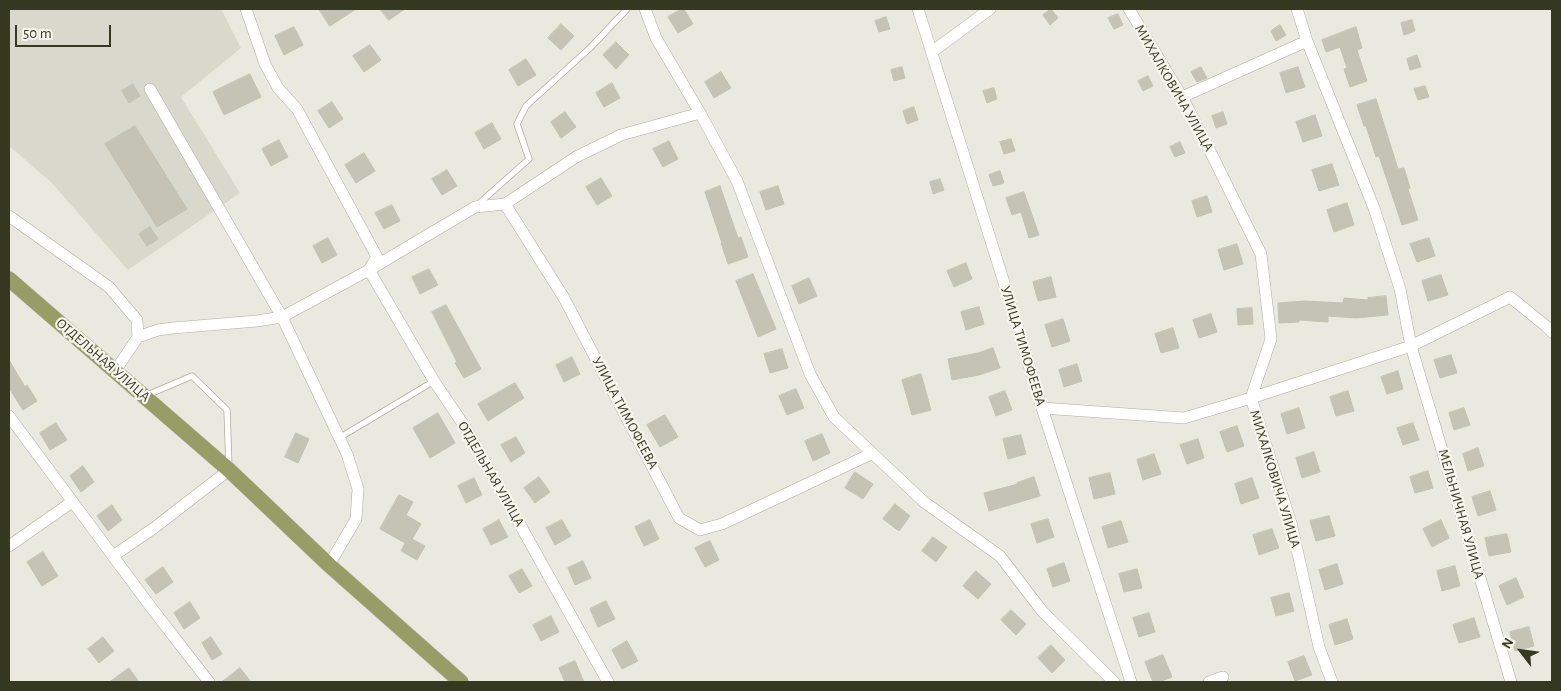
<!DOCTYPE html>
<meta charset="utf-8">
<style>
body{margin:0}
#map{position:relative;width:1561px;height:691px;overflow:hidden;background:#eae9df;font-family:"Alegreya Sans",sans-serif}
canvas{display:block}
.frame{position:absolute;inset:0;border:10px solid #363921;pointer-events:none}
.north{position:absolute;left:1496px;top:626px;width:50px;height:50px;-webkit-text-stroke:4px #f6f6ef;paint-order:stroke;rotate:300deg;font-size:14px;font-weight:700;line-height:20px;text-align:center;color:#363921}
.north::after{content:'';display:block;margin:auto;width:18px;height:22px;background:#363921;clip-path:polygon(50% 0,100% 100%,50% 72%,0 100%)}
.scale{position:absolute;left:15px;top:25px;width:96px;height:22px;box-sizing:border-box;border:2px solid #363921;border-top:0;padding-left:6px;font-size:15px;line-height:18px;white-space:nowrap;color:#363921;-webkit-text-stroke:4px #f6f6ef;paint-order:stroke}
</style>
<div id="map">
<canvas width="1561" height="691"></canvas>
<div class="frame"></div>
<div class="north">N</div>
<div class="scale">50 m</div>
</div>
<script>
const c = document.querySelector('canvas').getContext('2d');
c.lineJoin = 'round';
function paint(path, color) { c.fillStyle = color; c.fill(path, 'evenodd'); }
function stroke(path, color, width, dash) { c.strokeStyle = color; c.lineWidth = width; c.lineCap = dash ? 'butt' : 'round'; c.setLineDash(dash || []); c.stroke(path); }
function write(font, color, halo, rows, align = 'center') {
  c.font = font + ' "Alegreya Sans",sans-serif'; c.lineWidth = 4.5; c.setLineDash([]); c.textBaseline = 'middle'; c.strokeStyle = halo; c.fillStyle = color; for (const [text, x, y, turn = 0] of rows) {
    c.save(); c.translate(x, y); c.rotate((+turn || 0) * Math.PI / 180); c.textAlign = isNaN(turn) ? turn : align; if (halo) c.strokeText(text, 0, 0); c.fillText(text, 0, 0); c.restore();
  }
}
paint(new Path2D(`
 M9,9H221L241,48L181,97L240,193L128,270L51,182L9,146Z`), '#d9d8cd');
const building = new Path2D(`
 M319,9H356L330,26Z
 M380,9H405L389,20Z
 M682,9H684L693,24L678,33L668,17Z
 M1051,9L1058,18L1050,25L1043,15Z
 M1118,14L1123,25L1114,29L1108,18Z
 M886,17L890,29L879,32L875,21Z
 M1412,20L1415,31L1404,35L1401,23Z
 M561,24L574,36L561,50L548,38Z
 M1280,25L1286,35L1276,41L1271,31Z
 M294,27L303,45L284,55L275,36Z
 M1356,27L1362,48L1357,50L1367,81L1350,87L1344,69L1347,68L1340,47L1326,52L1322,40Z
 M616,42L629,55L616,69L603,55Z
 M370,45L381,60L364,72L353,56Z
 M1417,55L1421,67L1410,70L1407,59Z
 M526,59L536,75L518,86L509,70Z
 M902,67L905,78L894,81L891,70Z
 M1201,67L1207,78L1197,82L1191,72Z
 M1298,67L1305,87L1286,93L1280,73Z
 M721,72L731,88L714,98L705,82Z
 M250,74L261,97L224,115L213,92Z
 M1148,76L1153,86L1143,91L1138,81Z
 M612,83L620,98L604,107L596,93Z
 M133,84L140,96L129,103L122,91Z
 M1425,86L1429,97L1418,100L1414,89Z
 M994,88L997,99L987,103L983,91Z
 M1376,99L1398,169L1404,168L1410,188L1408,189L1418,220L1402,225L1379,156L1376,157L1366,126H1364L1357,105Z
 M332,102L343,119L329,128L318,111Z
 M914,107L918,120L907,124L903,111Z
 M565,112L576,127L561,138L551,122Z
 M1223,112L1227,124L1216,128L1212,116Z
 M1315,115L1322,136L1303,142L1296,122Z
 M492,123L501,139L484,149L475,133Z
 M135,126L187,209L157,227L105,144Z
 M1011,139L1015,151L1004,154L1000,142Z
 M279,140L288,157L271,166L262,149Z
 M669,141L678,159L663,167L653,149Z
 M1180,142L1185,153L1175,157L1170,147Z
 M364,153L375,171L356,183L345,165Z
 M1332,164L1339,185L1319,191L1312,170Z
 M447,170L457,186L442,195L432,179Z
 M1000,171L1004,183L993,186L989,175Z
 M601,178L612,196L597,205L586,187Z
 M940,179L944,190L933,194L930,182Z
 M720,186L738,238L741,237L748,257L728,264L721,243H722L705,192Z
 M778,186L784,204L766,210L760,192Z
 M1024,192L1039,235L1029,238L1021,212L1012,215L1006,198Z
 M1207,196L1212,212L1197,217L1192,201Z
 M1347,203L1354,225L1334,232L1327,210Z
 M392,205L400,221L384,229L375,213Z
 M150,227L158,239L147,246L139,234Z
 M328,238L337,255L322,263L313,246Z
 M1429,238L1435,256L1417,262L1410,244Z
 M1237,244L1243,264L1224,270L1218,250Z
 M966,263L972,279L954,287L947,271Z
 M429,269L438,285L420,294L412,277Z
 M753,274L776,329L758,337L736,281Z
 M1441,275L1448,295L1428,301L1422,281Z
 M1051,277L1056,297L1038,301L1033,282Z
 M809,278L817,296L799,304L792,286Z
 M1386,296L1388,315L1356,318L1328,316V322L1299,320V322L1279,323L1278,303L1304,301L1343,303L1344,298L1368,300V298Z
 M446,305L481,369L464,378L455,363L457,362L432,312Z
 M979,307L984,324L966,330L961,312Z
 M1252,308L1253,324L1238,325L1237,309Z
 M1211,314L1217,332L1199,338L1193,320Z
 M1063,319L1070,341L1052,347L1045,325Z
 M1173,328L1179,348L1161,353L1155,334Z
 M993,348L1000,368L979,375L952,380L948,359L978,353Z
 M782,349L788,368L770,373L764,354Z
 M1451,355L1457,373L1440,378L1434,360Z
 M572,357L580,374L564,382L556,365Z
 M9,360L25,387L27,385L37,401L23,410L9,388Z
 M1077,364L1082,381L1064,387L1059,370Z
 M1398,371L1403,389L1387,394L1381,377Z
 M921,374L931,410L912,415L902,380Z
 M515,383L524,398L488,421L478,404Z
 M796,389L804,408L787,415L779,396Z
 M1005,391L1012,410L996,416L989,397Z
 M1348,391L1354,411L1336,416L1330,397Z
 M1299,408L1305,428L1287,434L1281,414Z
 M1464,408L1470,425L1454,430L1449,413Z
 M438,413L455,443L430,458L413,428Z
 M665,415L678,437L660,447L647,425Z
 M56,423L67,440L50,450L40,433Z
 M1413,423L1419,440L1403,445L1397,428Z
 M1237,426L1244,446L1227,452L1220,432Z
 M296,433L309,439L298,463L285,457Z
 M822,434L830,453L813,461L805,441Z
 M1021,435L1026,454L1008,459L1003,439Z
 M516,437L525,453L511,462L501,445Z
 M1198,439L1204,458L1187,464L1180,445Z
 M1478,448L1484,466L1468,471L1463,454Z
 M1314,452L1320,472L1302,478L1296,458Z
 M1154,454L1161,474L1143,480L1137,460Z
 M83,466L94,482L81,492L70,476Z
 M1428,471L1433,488L1415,493L1410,477Z
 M855,472L873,484L863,499L845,488Z
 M1110,473L1115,494L1094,499L1089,478Z
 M539,477L550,492L535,503L524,488Z
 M1034,477L1040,496L989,511L984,493L1018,484L1017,483Z
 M474,478L482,495L466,503L458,486Z
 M1252,478L1259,498L1241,504L1235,484Z
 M1490,491L1496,510L1478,516L1472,497Z
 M399,495L413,502L406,515L421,524L412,539L425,546L417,560L401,551L405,543L380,529Z
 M895,504L910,516L899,531L883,519Z
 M112,505L122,520L108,531L97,516Z
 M1329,516L1335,536L1316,541L1310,521Z
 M1048,519L1054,537L1037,543L1031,524Z
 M499,520L508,537L491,545L483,529Z
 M562,520L571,536L555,545L546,528Z
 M650,520L659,539L644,546L635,527Z
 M1441,520L1449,538L1432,547L1423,529Z
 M1121,521L1128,542L1108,548L1102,527Z
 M1272,529L1279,548L1259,555L1253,535Z
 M1507,534L1511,552L1489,556L1485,538Z
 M933,537L947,547L936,562L922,551Z
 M710,541L719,560L705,567L695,548Z
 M43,552L58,576L42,586L27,562Z
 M583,561L591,578L575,585L568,568Z
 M1064,563L1070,581L1053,587L1047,569Z
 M1337,564L1343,584L1325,590L1319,570Z
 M1455,566L1460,586L1442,591L1437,571Z
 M163,567L173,582L156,594L145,580Z
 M522,569L532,586L519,593L509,576Z
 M1137,569L1142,588L1124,592L1119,574Z
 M976,571L991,584L978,599L963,586Z
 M1516,578L1524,597L1507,605L1499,586Z
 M1289,593L1294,611L1276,616L1271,598Z
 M606,601L615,619L598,627L590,609Z
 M190,602L200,618L184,629L174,613Z
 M1011,610L1026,624L1016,635L1001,620Z
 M1149,613L1155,632L1139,637L1133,618Z
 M551,616L559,632L541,641L533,625Z
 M1474,618L1480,637L1459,643L1453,625Z
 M1347,619L1353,639L1335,645L1329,625Z
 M1529,627L1534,646L1515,651L1510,632Z
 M103,637L114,651L99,663L88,649Z
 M211,637L222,654L212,660L202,643Z
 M627,641L638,661L622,669L612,650Z
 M1051,645L1065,660L1052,673L1038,658Z
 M1163,655L1172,677L1159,682H1153L1145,662Z
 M1304,656L1312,675L1295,681L1288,662Z
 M575,661L584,682H565L559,668Z
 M129,668L139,682H110Z
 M240,668L251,682H222Z`);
paint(building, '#c4c3b5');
stroke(building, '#c3c2b2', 1);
const service = new Path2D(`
 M476,206L529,159L517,124L526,106L590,48L627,9
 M145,396L192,376L227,410L229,468
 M339,438L434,381`);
const minor = new Path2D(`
 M645,9L656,38L700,113
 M918,9L1001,273L1042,408L1131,682
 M1129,9L1182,97L1208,147L1261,254L1271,339L1251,398L1291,523L1319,647L1332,682
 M1297,9L1307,41L1374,208L1400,289L1411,346L1511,682
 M933,51L990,9
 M150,89L282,317L347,454L358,489L356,519L329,565
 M1182,97L1307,41
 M505,204L475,207L369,270L434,381L467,430L608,682
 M9,216L109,287L137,320L138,337L115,371
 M138,337L158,330L173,328L257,321L282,317L369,270L377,257L297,109L278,88L265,64L246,9
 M1042,408L1184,418L1251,398L1411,346L1510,297L1546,326L1552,332
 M9,416L150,606L209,682
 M871,454L722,524L700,530L679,518L564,298L505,204L576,157L621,135L700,113L737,181L810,374L834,417L924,502L1000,556L1042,611L1114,682
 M9,546L72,502
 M113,556L154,528L229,470
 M1209,682L1223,677`);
const primary = new Path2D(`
 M9,279L229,470L329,565L461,682`);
stroke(service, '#adad9e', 7);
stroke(minor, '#adad9e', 12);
stroke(primary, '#c3c4bc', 16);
stroke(service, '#fff', 5.5);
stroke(minor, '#fff', 11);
stroke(primary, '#969d66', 15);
write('14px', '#363921', '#f6f6ef', [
 ["МИХАЛКОВИЧА УЛИЦА",1174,88,60],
 ["УЛИЦА ТИМОФЕЕВА",1023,346,73],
 ["ОТДЕЛЬНАЯ УЛИЦА",103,360,41],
 ["УЛИЦА ТИМОФЕЕВА",625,413,62],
 ["ОТДЕЛЬНАЯ УЛИЦА",491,474,60],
 ["МИХАЛКОВИЧА УЛИЦА",1275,479,73],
 ["МЕЛЬНИЧНАЯ УЛИЦА",1461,514,74]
]);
</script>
